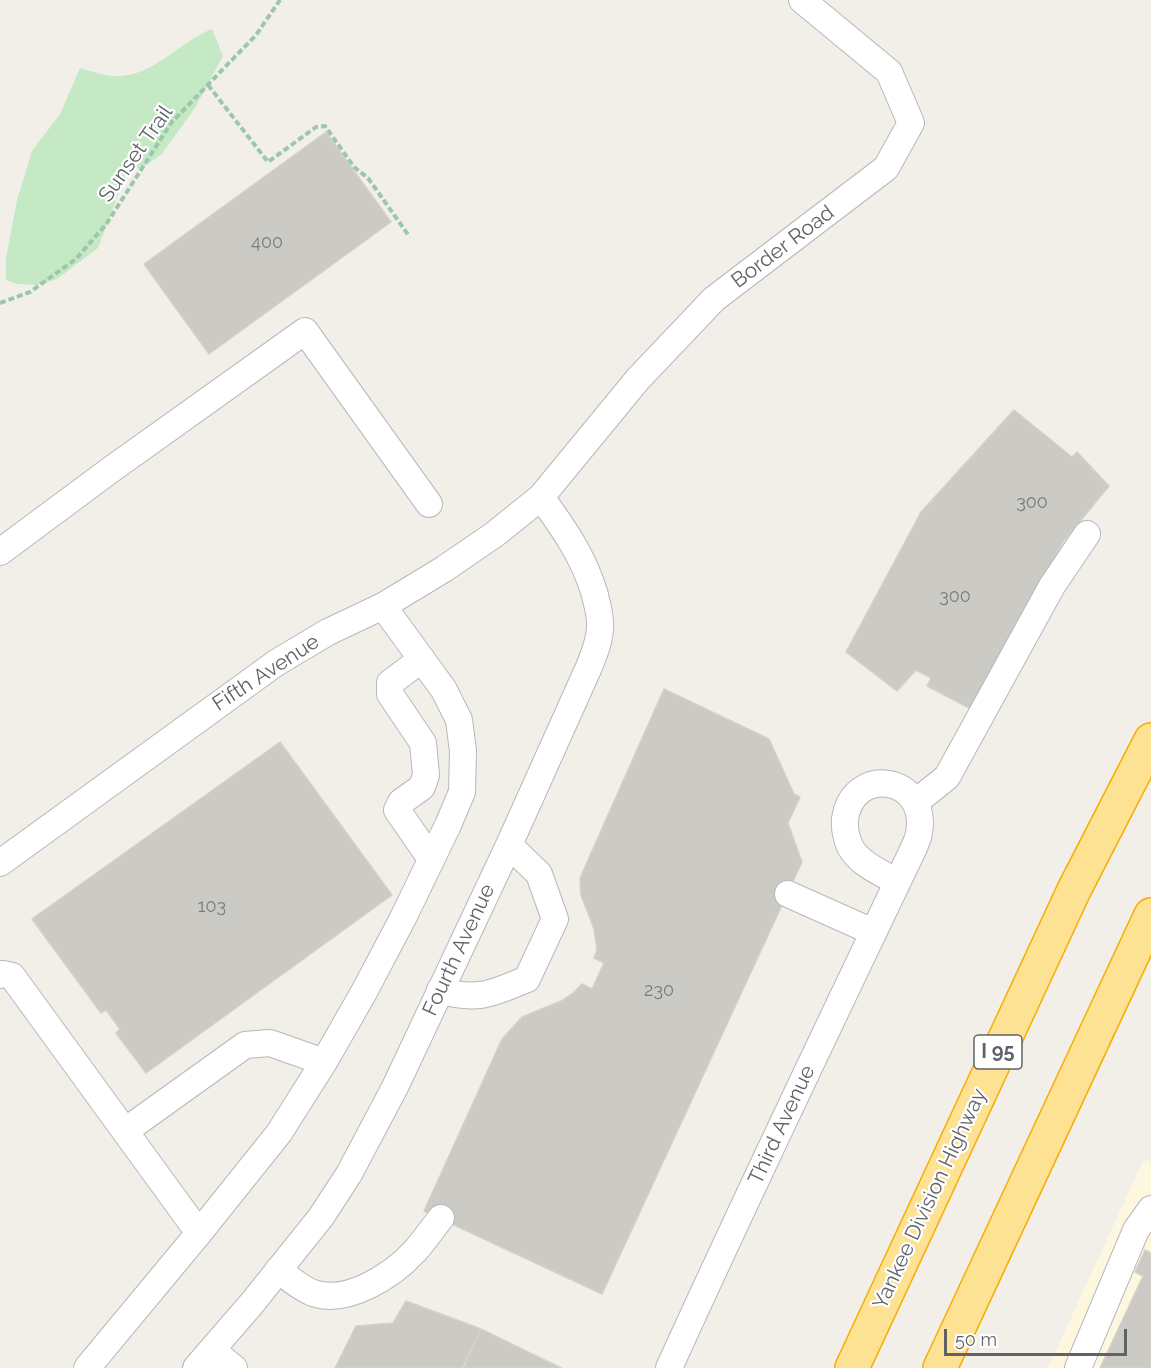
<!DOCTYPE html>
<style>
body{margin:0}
#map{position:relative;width:1151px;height:1368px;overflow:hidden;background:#f1efe8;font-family:Raleway,sans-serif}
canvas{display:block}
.scale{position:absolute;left:944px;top:1329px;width:183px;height:27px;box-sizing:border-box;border:3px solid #5f6368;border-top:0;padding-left:8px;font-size:18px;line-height:21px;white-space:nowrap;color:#5f6368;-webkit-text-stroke:4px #fff;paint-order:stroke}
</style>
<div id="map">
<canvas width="1151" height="1368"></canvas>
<div class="scale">50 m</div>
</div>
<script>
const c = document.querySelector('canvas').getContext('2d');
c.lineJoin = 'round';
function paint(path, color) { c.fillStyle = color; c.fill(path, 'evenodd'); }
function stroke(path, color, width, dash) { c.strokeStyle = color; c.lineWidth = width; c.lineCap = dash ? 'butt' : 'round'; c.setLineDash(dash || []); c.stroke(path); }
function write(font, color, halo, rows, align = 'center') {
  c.font = font + ' Raleway,sans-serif'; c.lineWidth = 4.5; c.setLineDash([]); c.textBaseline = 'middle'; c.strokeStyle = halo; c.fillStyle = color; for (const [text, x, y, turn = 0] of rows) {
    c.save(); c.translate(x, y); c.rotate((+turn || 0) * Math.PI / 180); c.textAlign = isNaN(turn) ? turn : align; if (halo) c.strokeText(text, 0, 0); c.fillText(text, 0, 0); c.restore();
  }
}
paint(new Path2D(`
 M1144,1159L1151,1163V1368H1048Z`), '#fef7e0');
paint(new Path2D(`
 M212,29L223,56L195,108L161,155L143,167L127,171L98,248L57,279L37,285L17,284L6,280V258L17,200L32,151L60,114L80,68C91,71 102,75 112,76C152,79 177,43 212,29Z`), '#c5e8c5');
const building = new Path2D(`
 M326,132L391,222L209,354L144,264Z
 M1014,410L1072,457L1077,452L1109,486L1063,542L975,711L927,686L931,678L916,670L897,691L846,652L921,512Z
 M664,689L769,739L794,794L800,797L788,823L802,862L602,1294L424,1211L502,1039L522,1017L561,1001L573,993L582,984L592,989L604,963L594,958L597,950L594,929L581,895L580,878Z
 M280,742L392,895L146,1073L116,1033L120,1029L106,1010L101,1013L32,919Z
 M1145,1250L1151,1253V1368H1100L1143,1276L1135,1272Z
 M406,1301L481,1329L464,1368H335L356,1326L393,1323Z
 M481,1329L561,1368H462Z`);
paint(building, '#cccac5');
stroke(building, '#d6d1c6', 1.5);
const minor = new Path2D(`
 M0,552L109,471L305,331L429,504
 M422,659L390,683V694L423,743L426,775L422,787L401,802L397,810L431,859
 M916,802L947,777L1052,586L1087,534
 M0,863L276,663L328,632L383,606L444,569L495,534L541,497L638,379L714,299L886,168L911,123L889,72L802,0
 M788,894L873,932
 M0,975L3,974L12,976L199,1233
 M440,990C476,1002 494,993 527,979L555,919L539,874L509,845
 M125,1131L245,1045L270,1043L324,1062L364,992L403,918L448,825L462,792L463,751L459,720L444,690L383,606
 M278,1270C288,1277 300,1288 313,1293C347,1305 392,1276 415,1251C424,1241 432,1229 441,1218
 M212,1350L234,1368
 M87,1368L199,1233L279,1133L324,1062
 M196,1368L253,1302L321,1217L349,1174L395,1087L509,845L589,667C594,654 600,641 600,627C601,616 597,605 595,595C584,557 564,529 541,497
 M669,1368C747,1196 829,1025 911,854C914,847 918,840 919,833C929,776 853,764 845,819C844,829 847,842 852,850C862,865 882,873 897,882
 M1078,1368L1136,1230L1151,1209`);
const highway = new Path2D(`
 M852,1368L1074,890L1151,740
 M940,1368L1151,915`);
stroke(minor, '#b5b8bc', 28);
stroke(highway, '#f9ab00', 36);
stroke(new Path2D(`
 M208,85L268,162L316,127L325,126L354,167L368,178L409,236
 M0,303L30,292L76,259L107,223L171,123L256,35L280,0`), '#9cc7a9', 4, [6, 3]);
stroke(minor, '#fff', 26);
stroke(highway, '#fde293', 33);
write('18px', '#7a7d7f', null, [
 ["400",267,243],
 ["300",1032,503],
 ["300",955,597],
 ["103",212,907],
 ["230",659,991]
]);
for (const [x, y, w] of [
 [998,1052,48]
]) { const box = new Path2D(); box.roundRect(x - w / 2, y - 17, w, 34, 4.5); c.fillStyle = '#fff'; c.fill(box); stroke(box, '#5f6368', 1.5); }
write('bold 20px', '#5f6368', null, [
 ["I 95",998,1052]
]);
write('21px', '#5f6368', '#fff', [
 ["Sunset Trail",136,154,-55],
 ["Border Road",783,247,-37],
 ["Fifth Avenue",266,673,-33],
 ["Fourth Avenue",459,950,-65],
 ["Third Avenue",782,1125,-65],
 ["Yankee Division Highway",930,1199,-65]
]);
</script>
